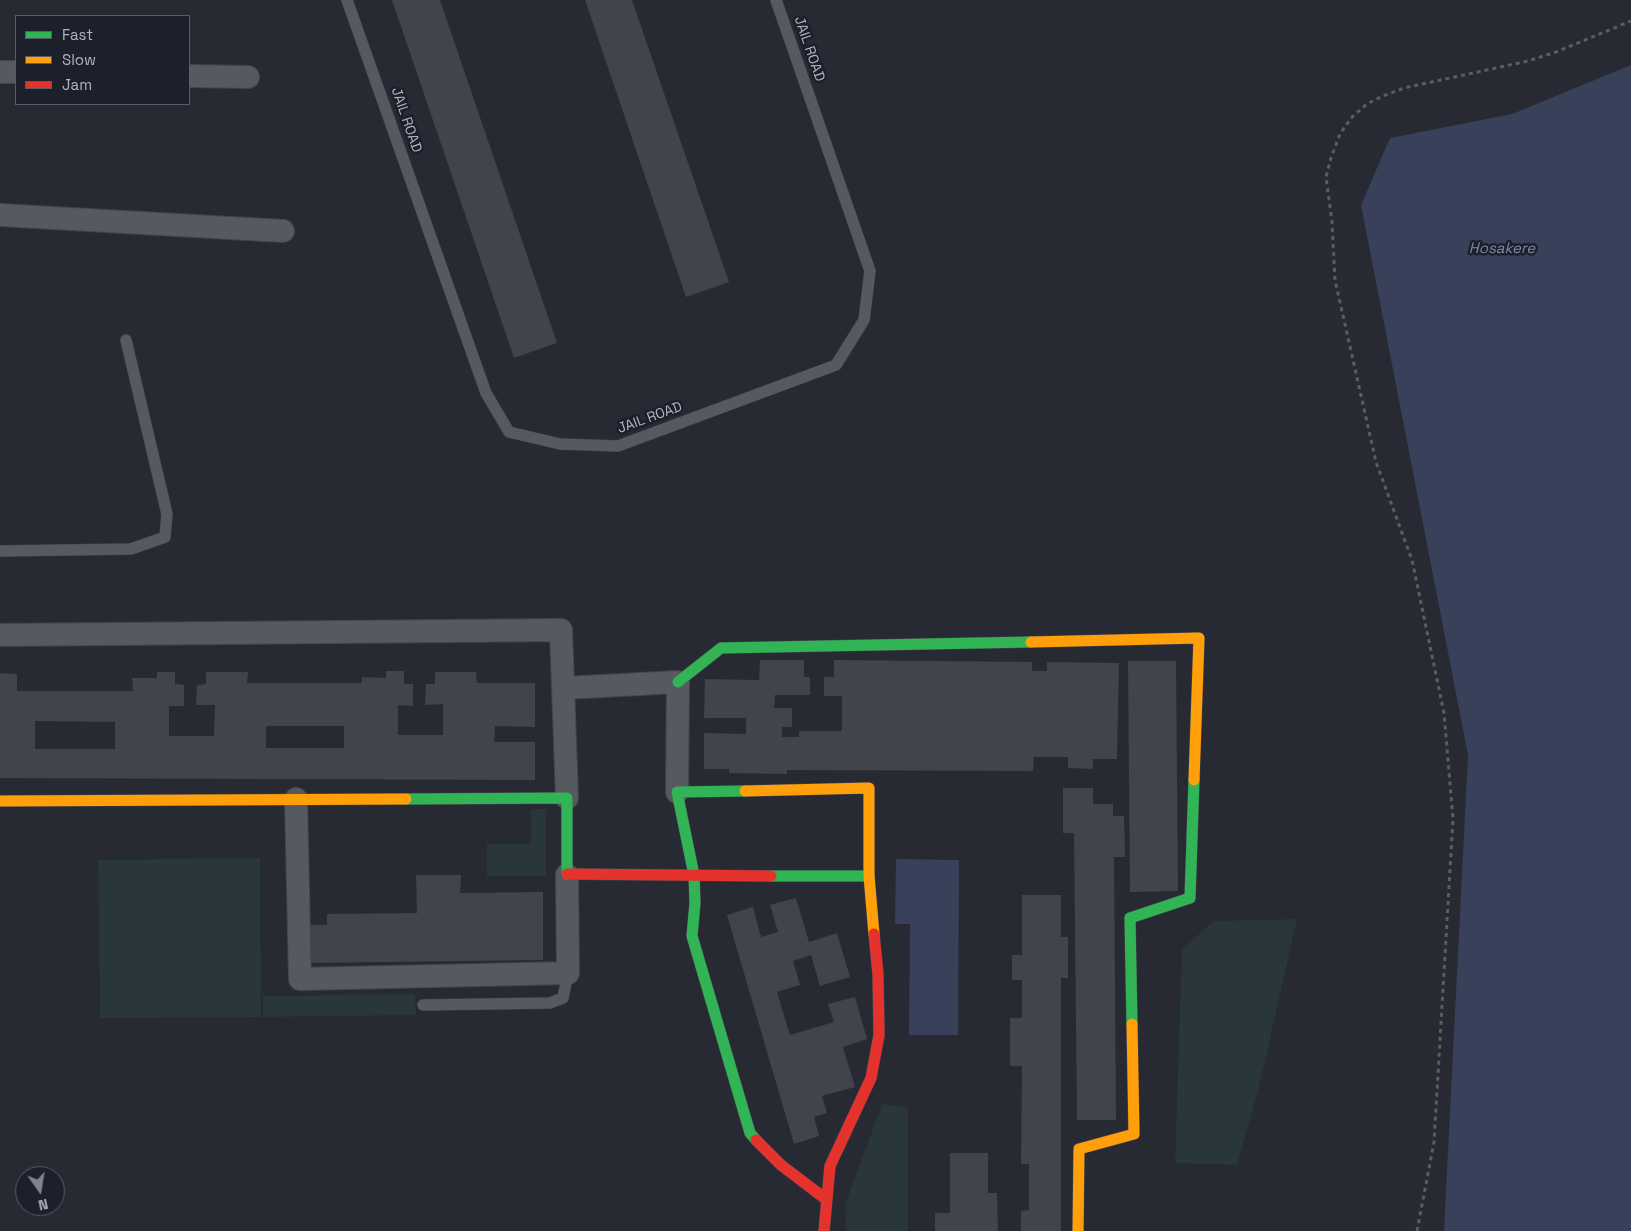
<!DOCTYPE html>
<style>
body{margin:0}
#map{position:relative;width:1631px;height:1231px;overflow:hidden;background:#272a32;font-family:"Space Grotesk",sans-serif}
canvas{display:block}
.legend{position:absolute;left:15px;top:15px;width:175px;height:90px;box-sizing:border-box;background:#1b202b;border:1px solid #575c68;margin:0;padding:6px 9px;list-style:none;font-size:15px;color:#b1b5c3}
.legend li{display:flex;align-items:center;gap:10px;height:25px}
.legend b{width:25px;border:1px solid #575c68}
.north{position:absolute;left:15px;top:1166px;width:50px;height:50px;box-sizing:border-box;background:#1b202b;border:1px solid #575c68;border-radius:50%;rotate:167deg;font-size:14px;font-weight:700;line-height:20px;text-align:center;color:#b1b5c3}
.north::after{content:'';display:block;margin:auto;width:18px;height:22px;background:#818490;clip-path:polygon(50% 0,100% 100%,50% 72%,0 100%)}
</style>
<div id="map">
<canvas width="1631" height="1231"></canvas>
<ul class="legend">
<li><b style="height:6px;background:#30b455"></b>Fast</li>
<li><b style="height:6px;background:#ff9f0a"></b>Slow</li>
<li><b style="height:6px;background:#e5322d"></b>Jam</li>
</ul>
<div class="north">N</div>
</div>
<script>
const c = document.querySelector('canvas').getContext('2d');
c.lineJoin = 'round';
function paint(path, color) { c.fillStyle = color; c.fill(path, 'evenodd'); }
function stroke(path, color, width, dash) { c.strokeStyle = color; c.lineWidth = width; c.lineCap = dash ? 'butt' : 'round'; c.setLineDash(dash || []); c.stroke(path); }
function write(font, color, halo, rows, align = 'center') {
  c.font = font + ' "Space Grotesk",sans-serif'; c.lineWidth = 5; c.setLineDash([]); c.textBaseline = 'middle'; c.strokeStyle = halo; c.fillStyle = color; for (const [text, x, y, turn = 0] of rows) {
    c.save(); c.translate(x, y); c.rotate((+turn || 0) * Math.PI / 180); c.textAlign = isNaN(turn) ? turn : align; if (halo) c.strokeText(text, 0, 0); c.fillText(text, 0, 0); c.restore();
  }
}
paint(new Path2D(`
 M531,809H546V876H487V844H531Z
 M260,858L261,1017L100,1018L98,860Z
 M1297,919L1259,1087L1237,1165L1175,1163L1182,950L1213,921Z
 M415,994L416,1015L263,1017V996Z
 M882,1104L908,1108V1231H846L845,1205Z`), '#29363a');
paint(new Path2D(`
 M1631,65V1231H1444L1468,755L1361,205L1390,138L1512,114Z
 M896,859L959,860L958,1035H909L910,924H895Z`), '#384159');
paint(new Path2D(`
 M392,0H440L557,343L514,358Z
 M585,0H632L729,282L686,297Z
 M760,660H804V677H810V695H775L774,708H792V727H782V737H799V731H842V696H824V677H834V660L1032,662V671H1047V662L1119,663L1117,759H1093V769L1068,768V757H1034L1033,771L787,770V774L729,773V769H704V733L746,734V718H704L705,679L759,680Z
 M1128,661H1176L1178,891L1130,892Z
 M386,671H404V684H413V706L398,705V735H443V704L425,705L426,684H435V672H476L477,683H535V727L495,726L494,742H535V780L0,778V673L17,674V691H133L132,678H157V672H175V684L184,685V706H169V736H214L215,705H196L197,685L206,684V672H248L247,683H362V677L386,678ZM35,721L115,722V749H35ZM266,726H344V748H266Z
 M1063,788H1093V804H1113V816H1124L1125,857H1114L1116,1120H1077L1074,833H1063Z
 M416,875H461L460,893L543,892V960L306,963V925H327V914L417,913Z
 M1022,895H1061V937H1068V978H1061V1231H1021V1211L1029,1210V1164H1021L1022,1066H1010V1018H1022V980H1012V955H1022Z
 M796,898L809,942L837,933L850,977L820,986L811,955L793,961L800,985L777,992L790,1035L834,1022L828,1004L855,997L867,1039L843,1047L855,1087L822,1096L827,1113L814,1117L819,1136L794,1144L727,915L753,907L761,937L778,932L770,905Z
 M950,1153H988V1193H997L998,1231H935V1213H950Z`), '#41444a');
const lane = new Path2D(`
 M347,0L486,393L509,432L560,444L618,446L836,365L864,320L870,271L776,0
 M0,551L131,549L165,537L167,514L126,340
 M423,1005L550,1003L563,998L568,973`);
const street = new Path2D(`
 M0,72H16
 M189,76L248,77
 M0,215L283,231
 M0,635L561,630L567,798
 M564,688L678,682L677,792
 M296,799L300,979L568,973L567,875`);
const fast = new Path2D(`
 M678,682L721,648L1031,642
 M745,791L677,792L694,875L695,903L692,936L750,1133L756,1140
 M406,799L567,798V874
 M771,876H869
 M1132,1024L1130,918L1190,898L1194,780`);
const slow = new Path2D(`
 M1031,642L1199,638L1194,780
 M745,791L869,788V876L874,934
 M0,801L406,799
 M1078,1231L1079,1149L1134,1134L1132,1024`);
const jam = new Path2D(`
 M567,874L771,876
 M756,1140L781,1165L827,1200
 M824,1231L830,1166L871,1078L879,1035L878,974L874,934`);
stroke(lane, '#43454b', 12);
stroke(street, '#43454b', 24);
stroke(fast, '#43454b', 12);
stroke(slow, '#43454b', 12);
stroke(jam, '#43454b', 12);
stroke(new Path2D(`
 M1417,1231L1434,1142L1453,819L1444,713L1412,560L1376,462L1335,280L1332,222L1326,177L1331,158L1340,134L1351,118L1367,104L1383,96L1404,88L1528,61L1556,52L1631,21`), '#5b5d64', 3, [4, 4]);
stroke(lane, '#565960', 11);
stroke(street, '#565960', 22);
stroke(fast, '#30b455', 11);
stroke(slow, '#ff9f0a', 11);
stroke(jam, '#e5322d', 11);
write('14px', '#b1b5c3', '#1b202b', [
 ["JAIL ROAD",809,49,71],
 ["JAIL ROAD",406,120,71],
 ["JAIL ROAD",650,418,-20]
]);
write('italic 15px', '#7c88a8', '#1b202b', [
 ["Hosakere",1502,249]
]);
</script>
